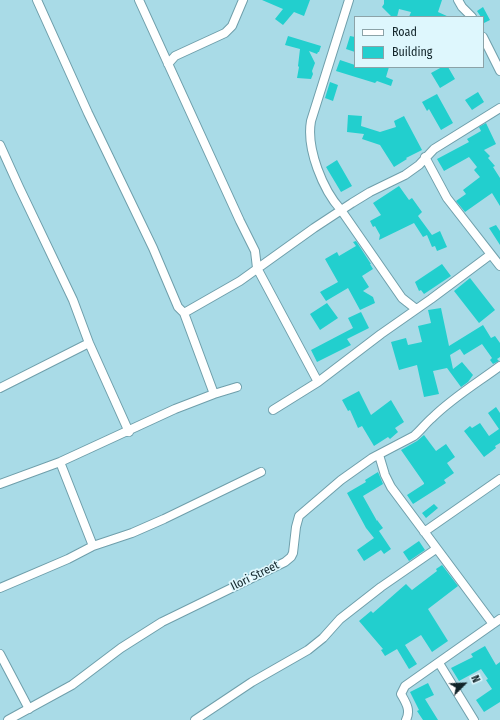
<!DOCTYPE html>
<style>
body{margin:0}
#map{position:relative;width:500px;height:720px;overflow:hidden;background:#a9dbe7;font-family:"Fira Sans Condensed",sans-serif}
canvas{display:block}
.legend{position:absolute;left:354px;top:16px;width:130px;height:52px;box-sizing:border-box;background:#def7fd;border:1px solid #8ca3a8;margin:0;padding:5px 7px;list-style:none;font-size:12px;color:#112429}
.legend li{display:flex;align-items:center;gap:8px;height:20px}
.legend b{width:20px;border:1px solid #8ca3a8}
.north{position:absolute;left:444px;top:664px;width:40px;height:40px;-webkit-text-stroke:3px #def7fd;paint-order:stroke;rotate:66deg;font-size:11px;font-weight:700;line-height:16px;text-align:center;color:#112429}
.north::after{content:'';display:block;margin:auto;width:14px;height:18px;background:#112429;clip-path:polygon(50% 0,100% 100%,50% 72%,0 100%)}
</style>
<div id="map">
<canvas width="500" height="720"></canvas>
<ul class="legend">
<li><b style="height:5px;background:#fff"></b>Road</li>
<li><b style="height:11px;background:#22cfce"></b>Building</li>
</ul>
<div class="north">N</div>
</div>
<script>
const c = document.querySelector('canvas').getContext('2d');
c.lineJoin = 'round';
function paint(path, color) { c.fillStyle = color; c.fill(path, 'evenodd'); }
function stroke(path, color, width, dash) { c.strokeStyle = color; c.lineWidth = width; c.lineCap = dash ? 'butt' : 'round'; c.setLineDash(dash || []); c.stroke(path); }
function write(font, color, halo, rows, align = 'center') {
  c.font = font + ' "Fira Sans Condensed",sans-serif'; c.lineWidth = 3.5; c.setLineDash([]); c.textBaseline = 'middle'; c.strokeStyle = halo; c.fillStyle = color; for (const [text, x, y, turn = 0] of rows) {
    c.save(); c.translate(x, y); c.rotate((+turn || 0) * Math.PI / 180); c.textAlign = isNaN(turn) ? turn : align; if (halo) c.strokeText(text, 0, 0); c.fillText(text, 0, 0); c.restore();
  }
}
paint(new Path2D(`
 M262,0H310L304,16L294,12L283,25L275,19L283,9Z
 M384,0H442L438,12L449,17H409L411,12L399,9L397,17H392L382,7L384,4Z
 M483,7L490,20L484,23L483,17H481L477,11Z
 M288,36L321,46L319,52H318L317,54L309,51L315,63L312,71L313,74L311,79L297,78L299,67L298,66L300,49L285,45Z
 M350,36L355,37V52L346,49Z
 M340,60L355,65V67H389L386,77L393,80L391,86L377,81L375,83L336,71Z
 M442,67H448L455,79L440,88L431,73Z
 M330,82L338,85L333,101L325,98Z
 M478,92L484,102L472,110L465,100Z
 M437,94L453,123L441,130L429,109L427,111L422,102Z
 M348,115L362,116L361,126L380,132L396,127L394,121L404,116L422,150L406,158L407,159L394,167L380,145L362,139L364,134L347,132Z
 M486,123L496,144L484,150L490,156L488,158L495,166L493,167L500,178V206L492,193L465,212L456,201L466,194L463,190L480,177L474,170L477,167L469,157L444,171L437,159L469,142L467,139L481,131L479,127Z
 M337,160L352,186L341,192L326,167Z
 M399,186L409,200L412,198L422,212L418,216L432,235L440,231L447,247L437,251L435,246L432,247L427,235L423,237L414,223L379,240L380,235L375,226L373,227L370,221L381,215L373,203Z
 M496,225L500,231V245L489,228Z
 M356,241L371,264H370L373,269L362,276L369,287L363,291L373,297L375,303L360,310L348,288L326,301L320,292L338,282L325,259L337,252L339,256L356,246L353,242Z
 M442,264L451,276L424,294L421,290L419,291L415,282Z
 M470,278L495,310L479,323L454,291Z
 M327,303L338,318L320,330L310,314Z
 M441,308L449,346L483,325L491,338L495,336L500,343V357L497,359L499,361L493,364L490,360L492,358L482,344L464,355L460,349L450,355L453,369L462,362L473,375L468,382L461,387L447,368L433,371L439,394L424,397L417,365L399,370L391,342L406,338L408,345L422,342L418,326L431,323L428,310Z
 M361,312L369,328L347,339L351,345L317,362L311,350L353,328L348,318Z
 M359,391L371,415L391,400L404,422L395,428L398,432L390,439L388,437L374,446L362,426L358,428L350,410L348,411L342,400Z
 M496,407L500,413V443L495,446L496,448L484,457L464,431L470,426L472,428L480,423L489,436L499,429L488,413Z
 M424,435L436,451L446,444L455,457L447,463L454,473L444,480L446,483L413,504L407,495L424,484V483L401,450L417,441Z
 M378,472L383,484L363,496L377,521V520L383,528L379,531L391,549L384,554L381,550L364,561L357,550L374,538L366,528L347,493L366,482L365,480Z
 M434,504L438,508L426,518L422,513Z
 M419,541L425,550L409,561L403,552Z
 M442,565L458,586L428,609L448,641L432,652L421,635L405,645L417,664L409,669L397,649L385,656L381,650L383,649L359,621L371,611L373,613L406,584L412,590L437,571L436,569Z
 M485,646L496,665L500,662V702L484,712L476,700L492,689L486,680L488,679L481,669L459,681L451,668L473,657L471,654Z
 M428,683L434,695L425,699L438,720H423L417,711L419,710L410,692Z`), '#22cfce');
const street = new Path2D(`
 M37,0L88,113L153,248L178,307L184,313L214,394
 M139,0L240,221L255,251L257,268L318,382
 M349,0L311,121C306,149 323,190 341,210L402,298L416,309
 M458,0L462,7L472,17
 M483,37L500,71
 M168,64L175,56L225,33L232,26L243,0
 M0,145L19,187L73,300L89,343L129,432
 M425,157L447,198L500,266
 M184,313L240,281L314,228L352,203L370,192L405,175L419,165L434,149L500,108
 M0,388L89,343
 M273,410L318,382L381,334L431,299L490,255
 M379,455L385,475L391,487L493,624L405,686L401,694C406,703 411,710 406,720
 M60,462L93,546
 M0,484L60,462L175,409L214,394L237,387
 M424,532L500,479
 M0,588L68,559L93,546L132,533L164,519L261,472
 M493,624L500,619
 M0,654L29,709
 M439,663L474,720
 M8,720L72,685L121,648L162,622L285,562L291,557L293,553L296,527L299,516L341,480L372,458L414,436C421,430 425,424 432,418C452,398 477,383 500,366
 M195,720L252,682L308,650L323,638L340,619L381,587L436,549`);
stroke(street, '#6f9fab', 10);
stroke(street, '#fff', 8);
write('12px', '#112429', '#def7fd', [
 ["Ilori Street",255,576,-26]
]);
</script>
